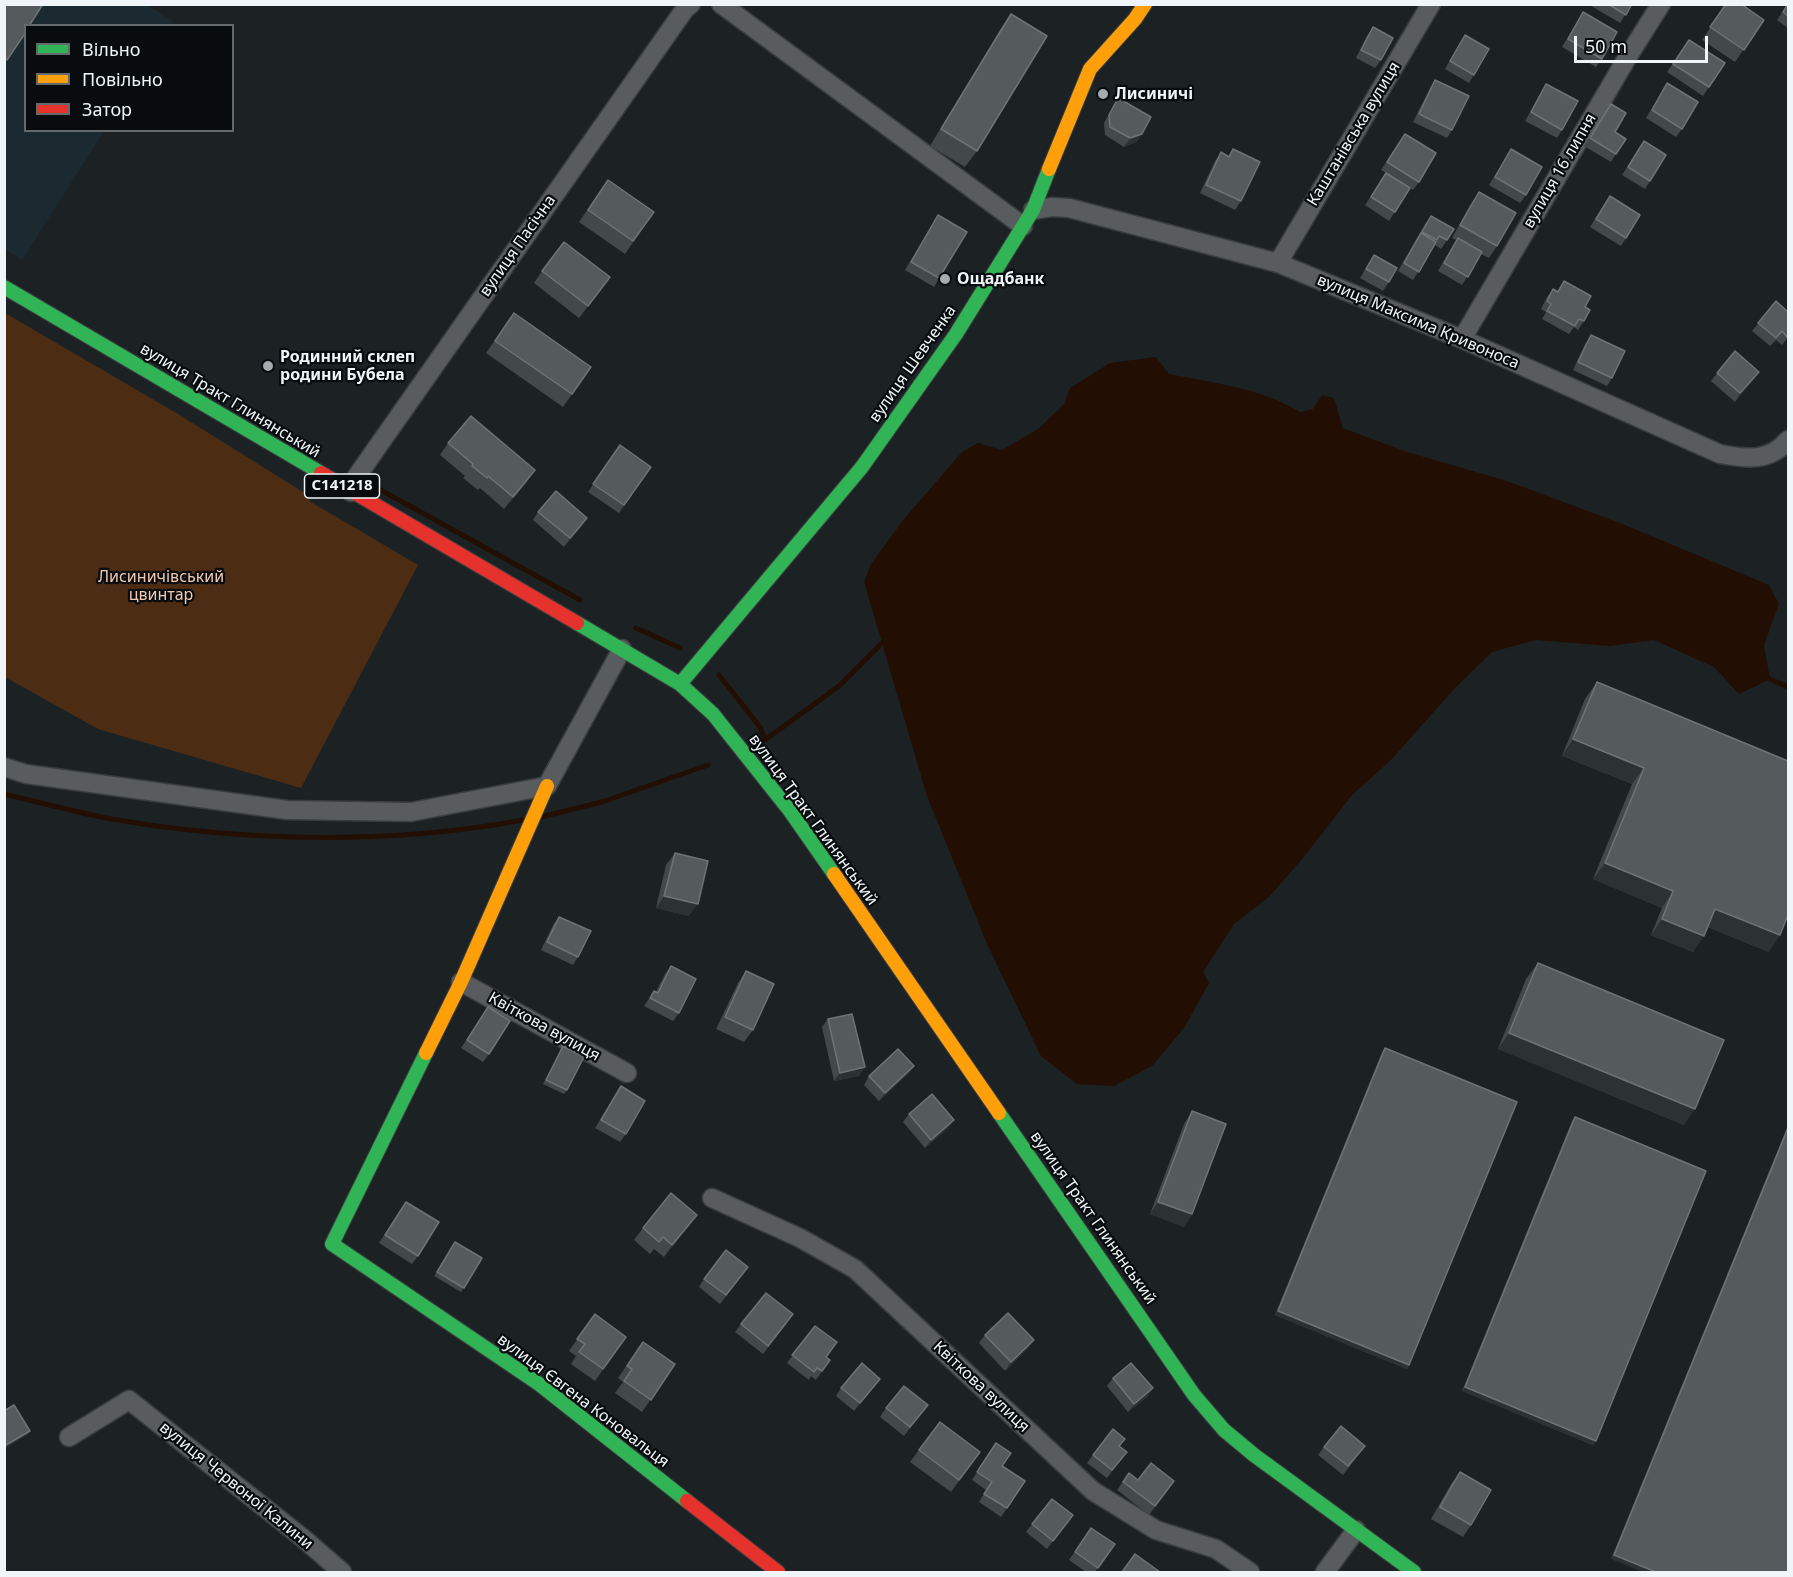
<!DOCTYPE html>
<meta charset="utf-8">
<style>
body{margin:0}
#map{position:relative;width:1793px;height:1577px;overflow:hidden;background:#1c2224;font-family:"Noto Sans",sans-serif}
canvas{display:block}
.frame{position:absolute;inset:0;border:6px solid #eff5f8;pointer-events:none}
.legend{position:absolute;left:24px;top:24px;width:210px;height:108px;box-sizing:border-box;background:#080c0e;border:2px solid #64696c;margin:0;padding:8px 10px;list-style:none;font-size:18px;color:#eff5f8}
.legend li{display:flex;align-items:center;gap:12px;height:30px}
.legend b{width:30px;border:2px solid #64696c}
.scale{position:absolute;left:1574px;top:36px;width:134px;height:27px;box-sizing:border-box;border:3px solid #eff5f8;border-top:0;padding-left:8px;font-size:18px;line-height:21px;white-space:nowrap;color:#eff5f8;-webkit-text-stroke:4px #080c0e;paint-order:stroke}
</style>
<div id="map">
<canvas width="1793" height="1577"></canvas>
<div class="frame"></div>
<ul class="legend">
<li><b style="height:8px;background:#30b455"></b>Вільно</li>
<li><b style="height:8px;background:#ff9f0a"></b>Повільно</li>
<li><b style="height:8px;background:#e5322d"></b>Затор</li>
</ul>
<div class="scale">50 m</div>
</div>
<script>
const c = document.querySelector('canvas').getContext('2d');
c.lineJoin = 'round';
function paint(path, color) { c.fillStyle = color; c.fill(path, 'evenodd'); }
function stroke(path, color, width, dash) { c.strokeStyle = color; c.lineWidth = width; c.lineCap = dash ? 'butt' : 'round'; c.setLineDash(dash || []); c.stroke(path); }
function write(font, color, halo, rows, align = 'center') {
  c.font = font + ' "Noto Sans",sans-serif'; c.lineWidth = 4.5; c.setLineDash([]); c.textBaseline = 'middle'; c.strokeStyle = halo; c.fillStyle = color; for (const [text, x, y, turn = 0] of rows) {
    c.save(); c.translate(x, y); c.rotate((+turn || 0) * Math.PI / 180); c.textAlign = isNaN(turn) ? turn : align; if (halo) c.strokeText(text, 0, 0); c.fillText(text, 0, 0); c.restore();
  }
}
paint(new Path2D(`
 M4,5H147L173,21L171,26H26V130L104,131L22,260L5,249Z`), '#1a2a30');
paint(new Path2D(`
 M5,313L178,414L303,492L311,502L418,565L301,788L98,729L5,677Z`), '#4d2c14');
paint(new Path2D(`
 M1156,357L1169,374C1214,383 1260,388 1300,412L1313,409L1322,395L1334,398L1343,428L1407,452L1507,481L1620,523L1769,585L1779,604L1764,645L1770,679L1739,694L1714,667L1654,640L1610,646L1536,640L1492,652L1454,689L1391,760L1352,795L1303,858L1269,897L1234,924L1203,972L1209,983L1184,1028L1152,1066L1114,1086L1077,1084L1041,1056L987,944L927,796L864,582L871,564L904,519L962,452L978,443L1002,450L1038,429L1064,404L1070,388L1110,363Z`), '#220e03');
stroke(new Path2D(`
 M379,489L580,600
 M636,628L680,648
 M719,675L760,727L765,740L839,686L886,639
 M1765,677L1788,687
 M4,794C38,802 72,811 106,818C241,842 389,845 523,820
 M541,817L602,802L708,765`), '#220e03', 5);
const street = new Path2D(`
 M721,4L1023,226
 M1033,210L1052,207L1069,208L1278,263L1462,339L1720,454C1746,459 1770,462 1788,440
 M1278,263L1431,4
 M1462,339L1627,58L1661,4
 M351,492L357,476L685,9L691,4
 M4,767L26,774L287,810L411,812L547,786L622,649
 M461,982L627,1073
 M712,1198L800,1238L855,1269L1093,1491L1156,1530L1216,1549L1250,1572
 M69,1437L129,1400L304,1539L342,1572
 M1325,1572L1356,1530`);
const fast = new Path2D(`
 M4,287L321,473
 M577,623L680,684L713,714L790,811L834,874
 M680,684L862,467L956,334L1033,210L1049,169
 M426,1053L332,1244L539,1384L687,1501
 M999,1113L1194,1395L1224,1430L1254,1455L1414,1572`);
const slow = new Path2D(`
 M1049,169L1090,69L1135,19L1145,4
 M834,874L999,1113
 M426,1053L461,982L547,786`);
const jam = new Path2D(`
 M321,473L577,623
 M687,1501L778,1572`);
stroke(street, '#3a3d40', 21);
stroke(fast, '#3a3d40', 16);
stroke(slow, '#3a3d40', 16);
stroke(jam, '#3a3d40', 16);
stroke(street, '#585c5e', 18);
stroke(fast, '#30b455', 14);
stroke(slow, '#ff9f0a', 14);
stroke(jam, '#e5322d', 14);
paint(new Path2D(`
 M1588,4H1632L1620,23Z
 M1726,4L1764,20L1735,62L1702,40Z
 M1788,4V28L1777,20Z
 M1583,12L1602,59L1596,67L1562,47Z
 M1011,14L977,151L965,167L930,146L1000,30Z
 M1373,27L1381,60L1375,68L1356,58L1367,36Z
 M1465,35L1474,75L1469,83L1445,69Z
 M1689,40L1725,63L1703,96L1667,72Z
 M1435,80L1452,130L1447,138L1413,122L1430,88Z
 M1667,83L1682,129L1676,137L1646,118Z
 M1546,84L1562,130L1557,138L1525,121L1541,93Z
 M1118,98L1142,134L1136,142L1124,147L1105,135L1104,123Z
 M1611,104L1616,154L1611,162L1584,146Z
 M1405,134L1419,182L1413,190L1410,188L1389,221L1365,205L1386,173L1381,170Z
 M1644,141L1650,181L1645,189L1622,175Z
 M1233,149L1241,201L1235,210L1200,193L1215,161L1221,152L1228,156Z
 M1511,149L1526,195L1520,203L1489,185Z
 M608,180L654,212L625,254L579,222Z
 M1479,192L1497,246L1489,258L1481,254L1462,285L1438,271L1456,240L1452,238L1470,205Z
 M1610,196L1626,238L1621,246L1590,227Z
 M938,215L939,278L934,287L905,270Z
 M1431,216L1447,240L1441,249L1435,245L1413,280L1398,271L1425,224Z
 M1374,255L1389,282L1383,291L1360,278Z
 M542,271L610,277L579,318L534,283Z
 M1564,281L1585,307L1584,321L1578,330L1574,327L1569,334L1542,319L1546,312L1541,309L1547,297L1553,289L1557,291Z
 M1776,301L1788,337L1782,345L1776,340L1770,346L1752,331Z
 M514,313L591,367L563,407L486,353Z
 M1591,335L1612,378L1607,386L1573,370L1585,344Z
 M1717,373L1753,380L1735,402L1711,381Z
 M448,443L527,482L504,509L480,488L478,490L463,478L465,476L440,455Z
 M620,445L651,467L619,513L588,492Z
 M538,512L582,526L564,547L533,520Z
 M1597,682L1769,952L1708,927L1693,952L1651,935L1662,908L1593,879L1632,784L1562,756L1585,699Z
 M675,853L689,916L656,908L666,865Z
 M559,917L578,957L573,965L541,950L553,925Z
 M1538,963L1684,1125L1498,1049L1526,979Z
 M671,966L679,1013L673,1021L644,1006L654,991L656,992L665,974Z
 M746,971L753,1030L744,1042L716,1029L738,983Z
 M488,1007L489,1054L483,1062L461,1048Z
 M828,1019L859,1076L834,1081L822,1027Z
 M563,1046L567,1090L564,1094L543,1084Z
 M1385,1048L1409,1365L1407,1369L1275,1315L1382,1052Z
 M914,1066L908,1074L879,1101L864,1085L869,1076Z
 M621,1086L626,1134L620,1142L595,1128Z
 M1192,1111V1214L1184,1227L1150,1214L1184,1124Z
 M909,1114L948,1128L925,1148L903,1122Z
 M1575,1117L1596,1441L1593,1445L1462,1391L1572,1121Z
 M1788,1125V1572L1611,1559Z
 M406,1202L418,1256L412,1264L379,1243Z
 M688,1227L664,1257L654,1249L650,1254L634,1240L643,1228Z
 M455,1242L482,1258L461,1292L434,1276Z
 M748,1267L720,1304L699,1287L704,1279Z
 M595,1314L626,1337L595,1381L571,1364L576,1356L569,1351Z
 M787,1323L763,1354L735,1332L741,1324Z
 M815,1326L826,1357L830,1360L816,1380L811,1376L809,1380L787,1363Z
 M985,1335L1028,1348L1005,1371L979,1343Z
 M643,1342L675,1364L642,1412L615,1393L623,1382L618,1378Z
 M1113,1378L1147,1397L1128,1412L1107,1386Z
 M880,1379L854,1411L836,1396L841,1388Z
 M928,1405L904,1436L880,1417L886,1408Z
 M996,1443L1002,1466L1025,1481L1001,1517L979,1502L986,1490L972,1480Z
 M1119,1446L1127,1452L1107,1478L1087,1463L1093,1455Z
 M1365,1446L1343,1475L1318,1455L1324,1447Z
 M919,1450L980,1452L951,1492L910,1462Z
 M1460,1472L1471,1525L1463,1537L1431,1519L1451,1484Z
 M1129,1473L1138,1480L1174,1481L1149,1515L1117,1490Z
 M1073,1515L1047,1549L1026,1532L1032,1524Z
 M1091,1528L1115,1544L1095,1572H1086L1069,1560Z`), '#43484a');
paint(new Path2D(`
 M1142,134L1136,142L1124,147L1130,138Z
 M1759,372L1753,380L1735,402L1740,393Z
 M535,470L527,482L504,509L513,497Z
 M587,518L582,526L564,547L570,538Z
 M1573,739L1644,768L1632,784L1562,756Z
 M1605,863L1673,891L1662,908L1593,879Z
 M664,896L698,904L689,916L656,908Z
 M1715,909L1780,935L1769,952L1704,925Z
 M1662,919L1704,936L1693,952L1651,935Z
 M1509,1033L1695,1109L1684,1125L1498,1049Z
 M914,1066L908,1074L879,1101L885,1093Z
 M865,1067L859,1076L834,1081L840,1073Z
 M954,1120L948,1128L925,1148L931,1140Z
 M1158,1202L1192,1214L1184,1227L1150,1214Z
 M697,1215L688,1227L664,1257L672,1245Z
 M1278,1311L1409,1365L1407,1369L1275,1315Z
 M1034,1340L1028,1348L1005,1371L1011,1362Z
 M880,1379L874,1387L854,1411L860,1403Z
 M1465,1387L1596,1441L1593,1445L1462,1391Z
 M1153,1388L1147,1397L1128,1412L1134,1404Z
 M30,1431L27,1435L4,1449V1446Z
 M1614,1555L1656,1572H1643L1611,1559Z`), '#2c3133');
const building = new Path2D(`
 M4,4H43L29,26H26V32L7,60L4,59Z
 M1608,4H1632L1626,15Z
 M1726,4H1741L1764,20L1744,50L1710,27Z
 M1788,4V16L1783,12Z
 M1583,12L1617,32L1602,59L1568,39Z
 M1011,14L1047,36L977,151L941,129Z
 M1373,27L1393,38L1381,60L1361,50Z
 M1465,35L1489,49L1474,75L1450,61Z
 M1689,40L1725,63L1709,87L1673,64Z
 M1435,80L1469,96L1452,130L1419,114Z
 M1667,83L1698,102L1682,129L1652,110Z
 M1546,84L1578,101L1562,130L1531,112Z
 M1118,98L1151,117L1142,134L1130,138L1110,127L1109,115Z
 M1611,104L1626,113L1615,132L1626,139L1616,154L1590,138Z
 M1405,134L1436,153L1419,182L1387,162Z
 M1644,141L1666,155L1650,181L1628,167Z
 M1233,149L1260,162L1241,201L1206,185L1221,152L1229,157Z
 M1511,149L1542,167L1526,195L1495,177Z
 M1386,173L1410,188L1395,212L1371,197Z
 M608,180L654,212L633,241L588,210Z
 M1479,192L1516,213L1497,246L1460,225Z
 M1610,196L1640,215L1626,238L1596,219Z
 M938,215L967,232L939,278L911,262Z
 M1431,216L1454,229L1447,240L1439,236L1437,240L1422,232Z
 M1421,233L1436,242L1419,272L1404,263Z
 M1458,238L1482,252L1468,277L1444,263Z
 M564,242L610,277L588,306L542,271Z
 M1374,255L1397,268L1389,282L1366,269Z
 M1564,281L1591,296L1585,307L1590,310L1584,321L1579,319L1575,326L1547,311L1551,304L1547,301L1553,289L1558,292Z
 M1776,301L1788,312V335L1787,337L1782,331L1776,338L1758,323Z
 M514,313L591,367L572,394L495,341Z
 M1591,335L1625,351L1612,378L1578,362Z
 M1735,351L1759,372L1740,393L1717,373Z
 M471,416L535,470L513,497L488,476L487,478L472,466L473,464L448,443Z
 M620,445L651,467L624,505L593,484Z
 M556,491L587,518L570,538L538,512Z
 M1597,682L1788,761V915L1780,935L1715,909L1704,936L1662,919L1673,891L1605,863L1644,768L1573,739Z
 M675,853L708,861L698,904L664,896Z
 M559,917L591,931L578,957L547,942Z
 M1538,963L1724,1040L1695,1109L1509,1033Z
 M671,966L696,979L679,1013L650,998L654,991L658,993Z
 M746,971L774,984L753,1030L725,1017Z
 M488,1007L510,1021L489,1054L467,1040Z
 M852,1014L865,1067L840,1073L828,1019Z
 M563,1046L584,1057L567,1090L546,1080Z
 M1385,1048L1517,1102L1409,1365L1278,1311Z
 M898,1049L914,1066L885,1093L869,1076Z
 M621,1086L645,1101L626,1134L601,1120Z
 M932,1094L954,1120L931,1140L909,1114Z
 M1192,1111L1226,1124L1192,1214L1158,1202Z
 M1575,1117L1706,1171L1596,1441L1465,1387Z
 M1788,1128V1572H1656L1614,1555Z
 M671,1193L697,1215L672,1245L663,1237L659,1242L643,1228Z
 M406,1202L439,1222L418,1256L385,1235Z
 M455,1242L482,1258L464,1288L437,1272Z
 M726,1250L748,1267L726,1295L704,1279Z
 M766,1293L793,1314L768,1346L741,1324Z
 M1008,1313L1034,1340L1011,1362L985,1335Z
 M595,1314L626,1337L603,1369L579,1352L585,1344L577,1339Z
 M815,1326L837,1342L826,1357L830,1360L822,1371L817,1368L814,1372L792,1355Z
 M643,1342L675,1364L651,1400L624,1381L632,1369L627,1366Z
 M862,1363L880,1379L860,1403L841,1388Z
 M1131,1363L1153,1388L1134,1404L1113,1378Z
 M904,1386L928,1405L910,1427L886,1408Z
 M14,1405L30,1431L4,1446V1411Z
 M940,1422L980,1452L959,1480L919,1450Z
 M1341,1426L1365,1446L1348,1466L1324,1447Z
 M1113,1429L1125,1439L1119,1446L1127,1452L1112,1470L1093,1455Z
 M996,1443L1011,1453L1002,1466L1025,1481L1007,1508L984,1494L992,1482L977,1472Z
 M1151,1463L1174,1481L1155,1506L1123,1482L1129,1473L1138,1480Z
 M1460,1472L1491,1490L1471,1525L1440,1507Z
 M1052,1499L1073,1515L1053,1541L1032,1524Z
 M1091,1528L1115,1544L1098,1568L1075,1552Z
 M1135,1554L1160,1572H1122Z`);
paint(building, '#555b5d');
stroke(building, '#6e7375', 1.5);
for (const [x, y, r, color] of [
 [1103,94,6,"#a5abae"],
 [945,279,6,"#a5abae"],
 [268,366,6,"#a5abae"]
]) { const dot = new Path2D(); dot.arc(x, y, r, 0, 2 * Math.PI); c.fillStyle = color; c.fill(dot); stroke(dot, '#080c0e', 2); }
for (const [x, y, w] of [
 [342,486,75]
]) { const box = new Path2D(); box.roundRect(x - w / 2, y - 12, w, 24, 4.5); c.fillStyle = '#080c0e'; c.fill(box); stroke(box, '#eff5f8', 1.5); }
write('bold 15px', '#eff5f8', null, [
 ["С141218",342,486]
]);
write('bold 16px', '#eff5f8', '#080c0e', [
 ["Лисиничі",1115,94],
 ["Ощадбанк",957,279],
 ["Родинний склеп",280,357],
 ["родини Бубела",280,375]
], 'left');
write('16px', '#eff5f8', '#080c0e', [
 ["Каштанівська вулиця",1354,134,-59],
 ["вулиця 16 липня",1560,171,-60],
 ["вулиця Пасічна",518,246,-55],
 ["вулиця Максима Кривоноса",1418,322,23],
 ["вулиця Шевченка",913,364,-55],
 ["вулиця Тракт Глинянський",230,401,31],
 ["вулиця Тракт Глинянський",813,820,54],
 ["Квіткова вулиця",544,1027,29],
 ["вулиця Тракт Глинянський",1093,1218,55],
 ["Квіткова вулиця",981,1387,43],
 ["вулиця Євгена Коновальця",583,1401,37],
 ["вулиця Червоної Калини",236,1486,39]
]);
write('16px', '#f3c9af', '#080c0e', [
 ["Лисиничівський",161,577],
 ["цвинтар",161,595]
]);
</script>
